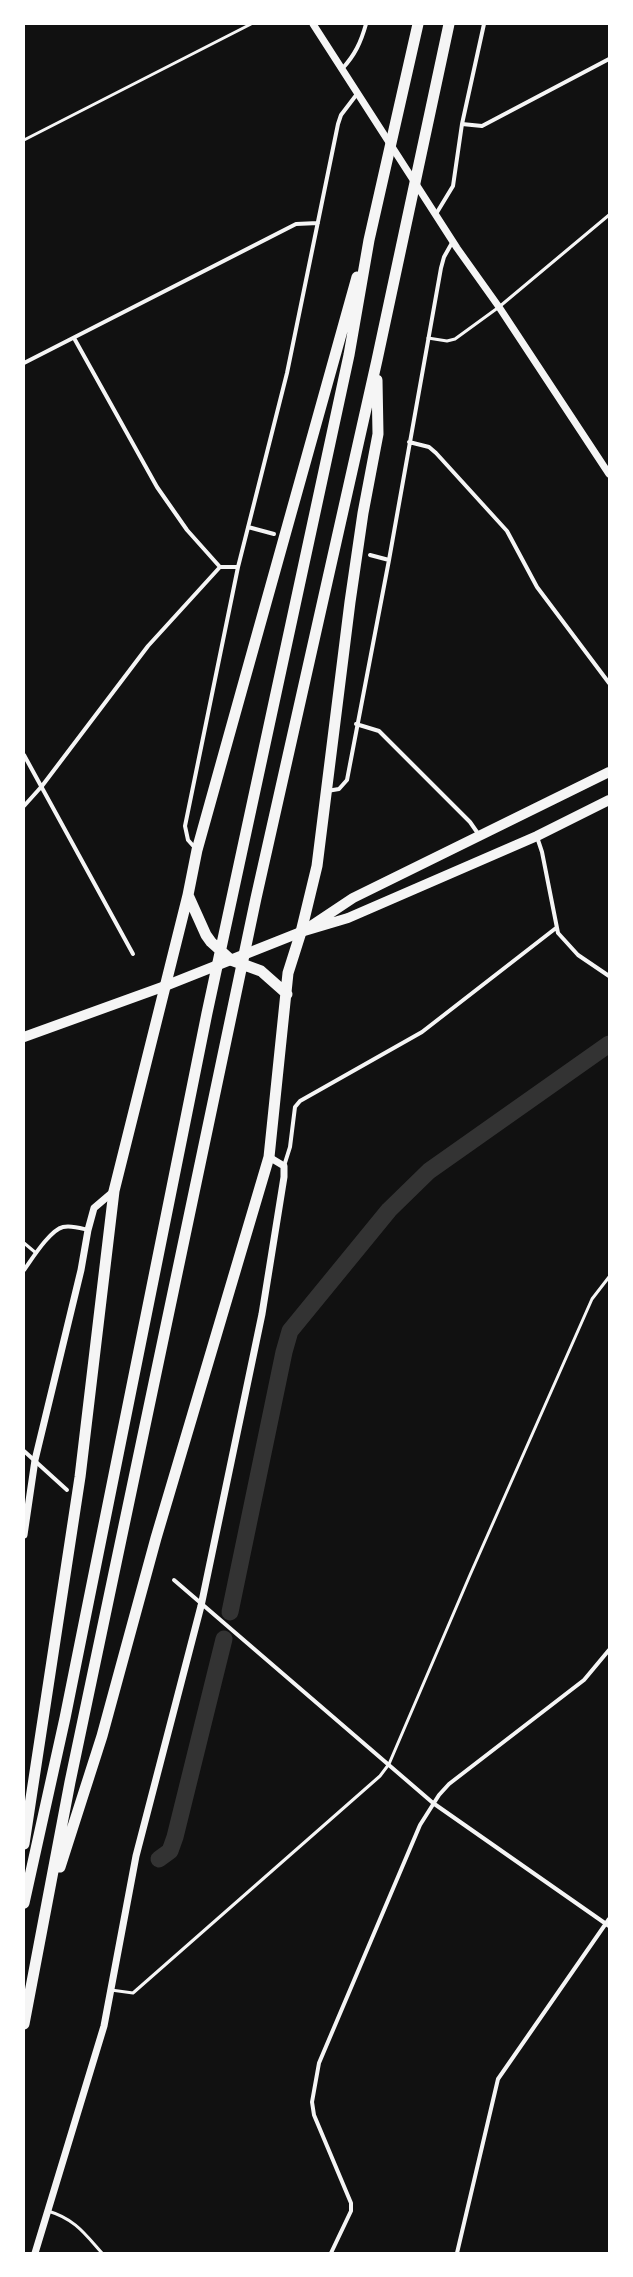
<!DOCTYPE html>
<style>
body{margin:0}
#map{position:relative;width:633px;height:2277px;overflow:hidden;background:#111;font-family:Cabin,sans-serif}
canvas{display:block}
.frame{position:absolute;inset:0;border:25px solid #fff;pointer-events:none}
</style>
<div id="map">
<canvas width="633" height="2277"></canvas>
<div class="frame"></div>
</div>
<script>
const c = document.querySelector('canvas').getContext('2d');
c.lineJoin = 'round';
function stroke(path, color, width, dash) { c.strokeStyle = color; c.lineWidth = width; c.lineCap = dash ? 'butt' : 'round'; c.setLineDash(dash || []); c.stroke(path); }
stroke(new Path2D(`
 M230,1612L284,1352L290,1331L389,1210L429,1171L609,1044
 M159,1859L170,1851L175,1837L224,1639`), '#333', 17);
stroke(new Path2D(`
 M24,140L251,24
 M428,338L447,341L455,339L499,307L609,215
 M24,1243L36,1253
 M111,1990L133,1993L380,1776L389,1764L470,1575L592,1299L609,1277
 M48,2211C75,2219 85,2234 102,2253`), '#f5f5f5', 3);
stroke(new Path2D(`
 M342,69C355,55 361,42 366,24
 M462,124L482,126L609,59
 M436,214L453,186L462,124L484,24
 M74,338L157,487L187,530L220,567H238
 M24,363L296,224L318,223
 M409,442L429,447L436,453L507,531L537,587L609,683
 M248,527L274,534
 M370,555L389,560
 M356,724L379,731L470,822L479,835
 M24,755L133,954
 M327,791L339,789L347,780L389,560L441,268L444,257L453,241
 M24,806L42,786L148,646L220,567
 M537,837L542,852L558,933L578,955L609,976
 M196,849L188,840L185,826L238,567L287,373L338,124L341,115L357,94
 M284,1166L290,1147L295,1107L300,1101L422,1032L556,928
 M24,1270C32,1259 50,1230 63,1227C71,1225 80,1228 88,1230
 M24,1451L67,1490
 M174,1580L433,1803L609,1926
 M331,2253L351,2211V2203L314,2115L312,2102L319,2063L420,1825L439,1795L449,1784L584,1680L609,1650
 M457,2253L498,2079L609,1919`), '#f5f5f5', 4);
stroke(new Path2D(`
 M313,24L457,248L499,307L609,474
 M24,1535L35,1460L81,1270L88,1230L94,1208L114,1191
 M35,2253L104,2026L136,1856L201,1606L262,1314L284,1177V1166L269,1157`), '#f5f5f5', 7);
stroke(new Path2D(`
 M311,926L353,898L609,772
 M24,1037L165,986L301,932L348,918L537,836L609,800`), '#f5f5f5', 10);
stroke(new Path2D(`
 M188,895L206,935L211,942L231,960L261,971L287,994
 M24,1844L80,1477L114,1191L188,895L197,850L357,277
 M60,1867L102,1736L156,1538L269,1157L288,973L301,932L317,866L350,602L363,513L378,434L377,380
 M24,1903L65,1718L207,1013L349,355L369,240L418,24
 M24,2024L70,1782L256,898L377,360L449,24`), '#f5f5f5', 11);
</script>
